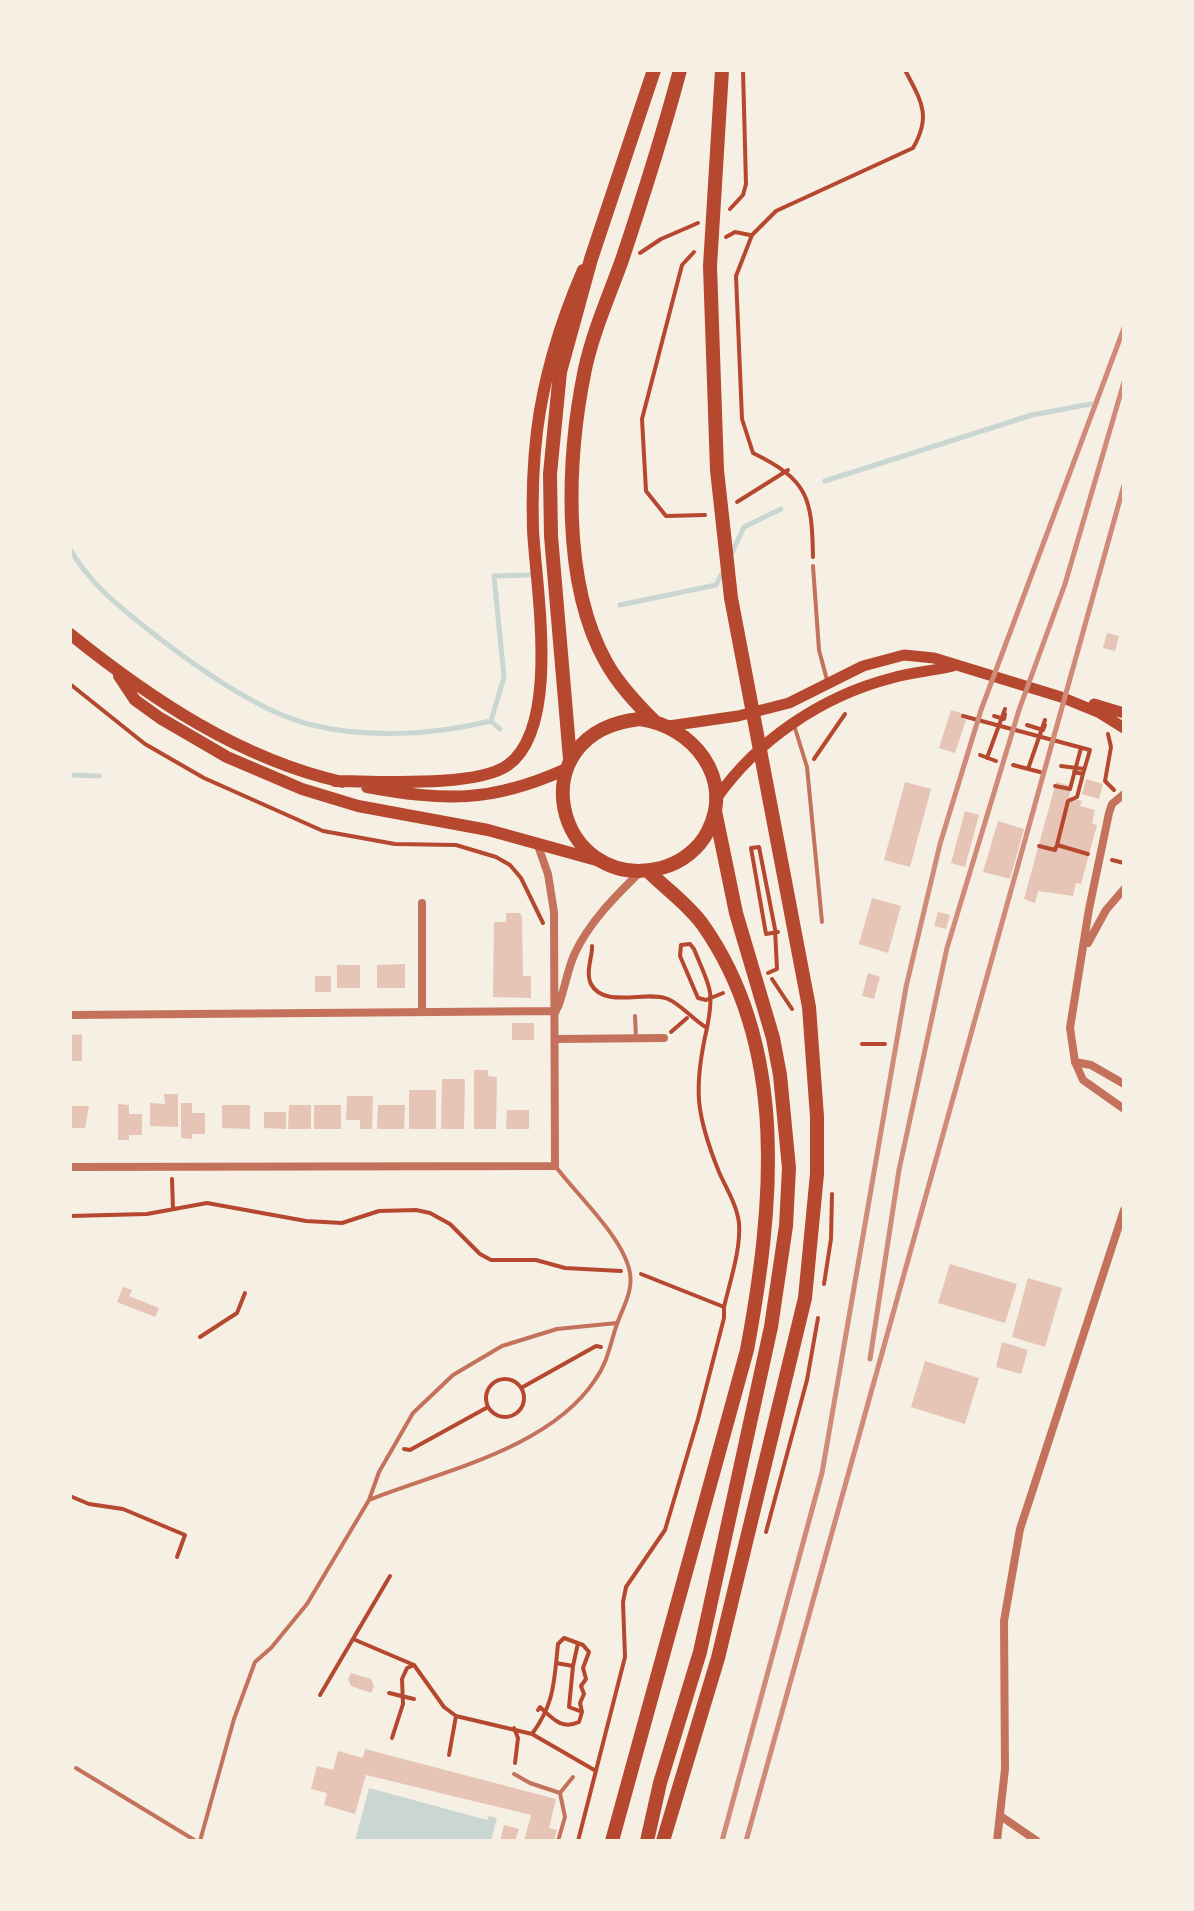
<!DOCTYPE html>
<style>
body{margin:0}
#map{position:relative;width:1194px;height:1911px;overflow:hidden;background:#f6efe4;font-family:"Golos Text",sans-serif}
canvas{display:block}
.frame{position:absolute;inset:0;border:72px solid #f6efe4;pointer-events:none}
</style>
<div id="map">
<canvas width="1194" height="1911"></canvas>
<div class="frame"></div>
</div>
<script>
const c = document.querySelector('canvas').getContext('2d');
c.lineJoin = 'round';
function paint(path, color) { c.fillStyle = color; c.fill(path, 'evenodd'); }
function stroke(path, color, width, dash) { c.strokeStyle = color; c.lineWidth = width; c.lineCap = dash ? 'butt' : 'round'; c.setLineDash(dash || []); c.stroke(path); }
paint(new Path2D(`
 M369,1788L487,1820L489,1816L497,1818L491,1841H355Z`), '#c9d6d2');
stroke(new Path2D(`
 M825,481L1032,415L1091,404
 M70,549C89,583 120,607 150,631C192,664 256,710 308,724C366,739 434,735 491,721L500,729
 M731,555L744,527L781,509
 M620,605L716,585L724,570
 M491,721L504,677L494,576L531,575
 M70,775L99,776`), '#c9d6d2', 5);
paint(new Path2D(`
 M1107,633L1119,636L1115,651L1103,648Z
 M951,710L964,714L963,719L966,720L955,753L939,748Z
 M1086,779L1103,784L1099,799L1082,794Z
 M905,782L931,789L910,867L884,860Z
 M1056,782L1072,786L1069,797L1082,801L1080,806L1095,810L1092,823L1097,825L1081,884L1076,883L1073,896L1038,891L1035,903L1024,899Z
 M965,811L979,815L965,867L951,863Z
 M998,821L1024,829L1010,879L983,872Z
 M872,898L901,906L888,953L859,944Z
 M938,912L950,915L946,929L934,926Z
 M506,913H520L522,917L523,976H531V998L493,997L494,922H506Z
 M405,964V988H377V965Z
 M337,965H360V988H337Z
 M868,973L880,977L874,999L862,996Z
 M315,976H331V992H315Z
 M512,1023H534V1040H512Z
 M82,1034V1061H70V1035Z
 M474,1070H488V1076L497,1077L496,1129H474Z
 M442,1079H465L464,1129H441Z
 M409,1090H436V1129H409Z
 M164,1094H178V1127L150,1126V1103L165,1104Z
 M347,1096H373L372,1129H360V1120H346Z
 M181,1103H192V1113H205V1134H192V1139L181,1138Z
 M118,1104L129,1105V1114H142V1135H129V1140H118Z
 M222,1105H250V1129L222,1128Z
 M289,1105H311V1129H288Z
 M314,1105H341V1129H314Z
 M378,1105H405L404,1129H377Z
 M70,1106H89L85,1128H70Z
 M507,1110H529V1129H506Z
 M264,1112H286V1129L264,1128Z
 M950,1264L1017,1284L1005,1323L938,1303Z
 M1028,1278L1062,1288L1045,1347L1012,1337Z
 M123,1287L132,1290L129,1296L159,1308L155,1317L117,1302Z
 M1002,1342L1028,1350L1021,1374L996,1367Z
 M925,1361L979,1378L965,1424L911,1407Z
 M351,1673L371,1679L374,1686L371,1693L351,1686L348,1679Z
 M365,1749L556,1799L549,1828L557,1830L554,1841H524L531,1815L366,1775L355,1814L324,1805L327,1793L311,1789L317,1766L333,1770L338,1751L363,1758Z
 M504,1825L519,1829L515,1841H500Z`), '#e6c5b7');
stroke(new Path2D(`
 M730,209L743,195L746,184L743,70
 M726,237L735,232L750,235
 M694,252L682,265L642,419L646,491L666,516L705,515
 M640,253L661,239L698,223
 M737,502L788,470
 M813,557C812,497 808,480 753,453L742,419L736,276L752,235L776,211L913,148C932,115 921,101 905,70
 M70,684L145,744L204,778L323,831L395,844L456,845L496,857L510,865L521,878L543,923
 M963,716L1090,750L1083,774
 M994,716L1004,719L1005,714
 M1027,725L1043,730L1045,725
 M1108,734L1111,747L1105,781L1114,790
 M980,755L996,761
 M987,758L1005,709
 M814,759L845,714
 M1013,765L1040,772
 M1061,766L1084,769
 M1028,769L1045,720
 M1074,772L1083,774L1077,797L1068,801L1057,845L1088,854
 M1055,786L1070,789L1081,748
 M1039,846L1055,850L1056,847
 M1112,860L1124,863
 M592,946C593,955 585,972 591,984C604,1009 647,990 668,999C682,1005 693,1020 707,1028C693,1089 696,1115 719,1172C726,1188 737,1205 739,1223C741,1250 730,1281 724,1307
 M768,973L777,969L775,929L759,847L751,848L766,934L778,932
 M772,979L792,1009
 M707,1028C715,988 709,987 694,949L690,944L681,945L680,956L698,998L706,1000L723,993
 M671,1032L687,1018
 M862,1044H885
 M172,1179L173,1209
 M70,1216L147,1214L207,1203L306,1221L342,1223L379,1211L416,1210L430,1213L450,1224L480,1254L491,1260H536L565,1268L621,1271
 M824,1284L831,1239L832,1194
 M200,1337L237,1313L245,1293
 M486 1398a19 19 0 1 1 38 0a19 19 0 1 1-38 0Z
 M521,1388L596,1346L601,1347
 M404,1449L410,1450L488,1407
 M70,1496L89,1504L123,1509L185,1535L177,1557
 M766,1532L807,1380L818,1318
 M353,1639L414,1665L444,1707L456,1716L532,1734L596,1771
 M556,1663L573,1666L578,1643
 M573,1666L569,1707L582,1712
 M389,1693L414,1699
 M320,1695L390,1576
 M514,1728L518,1738L515,1763
 M532,1734C555,1703 554,1681 558,1644L564,1638L583,1645L589,1652L583,1668L586,1679L581,1686L584,1694L580,1703L582,1712L579,1722C562,1730 553,1719 540,1707L538,1710
 M392,1738L403,1704L402,1679L407,1668L414,1665
 M449,1755L456,1716
 M578,1841L625,1657L623,1602L626,1587L665,1530L698,1419L724,1318V1307L641,1274`), '#b5482f', 4);
stroke(new Path2D(`
 M813,566L819,650L827,680
 M794,725L807,767L822,922
 M635,1016L636,1038
 M369,1500C442,1471 549,1449 595,1380C608,1362 610,1344 617,1324C623,1307 633,1292 630,1273C624,1238 577,1195 556,1167
 M76,1768L196,1841
 M514,1774L530,1783L560,1793L565,1817L558,1841
 M560,1793L573,1777
 M200,1841L234,1719L255,1662L271,1648L307,1604L369,1500L379,1472L413,1413L453,1375L502,1346L557,1329L617,1323`), '#c5725c', 4);
stroke(new Path2D(`
 M1124,794L1112,804L1109,813L1089,909L1070,1028L1075,1062L1083,1080L1124,1109
 M422,903V1010
 M1088,943L1106,910L1124,889
 M558,1007C565,989 567,970 575,953C590,921 615,897 640,872
 M70,1015L556,1011
 M556,1039L664,1038
 M1075,1062L1091,1065L1124,1084
 M70,1167L555,1166L554,912L548,874L537,843
 M1002,1817L1037,1841
 M997,1841L1005,1769L1004,1621L1020,1529L1124,1210`), '#c5725c', 8);
stroke(new Path2D(`
 M1094,704L1124,713
 M669,726L738,716L789,703L863,666L904,655L934,658L1061,697L1100,713L1124,728
 M716,799C757,740 822,696 892,678C912,672 933,671 953,666`), '#b5482f', 11);
stroke(new Path2D(`
 M70,634C151,699 240,759 342,782
 M119,676L135,700L160,718L227,757L302,789L358,806L488,830L600,861
 M335,781C376,781 476,788 508,765C561,727 536,588 533,530C532,497 533,464 537,431C544,375 561,321 583,270
 M367,787C445,801 490,803 564,770`), '#b5482f', 12);
stroke(new Path2D(`
 M640,719C692,726 735,778 708,831C699,849 681,863 661,868C555,894 516,732 640,719Z
 M654,721C636,703 618,684 606,662C561,582 567,456 585,369C593,332 609,296 622,260C643,197 663,134 680,70
 M570,759L551,536L550,474L560,372L591,259L654,70
 M612,1841L747,1350C773,1210 790,1049 703,925C688,904 666,889 648,871
 M647,1841L660,1783L700,1652L771,1327L786,1226L789,1168L780,1075L773,1038L736,913L715,811
 M663,1841L718,1658L805,1298L817,1174V1117L809,1007L731,598L717,470L710,266L722,70`), '#b5482f', 14);
stroke(new Path2D(`
 M870,1359L899,1170L947,948L1019,710L1065,584L1124,382
 M722,1841L822,1473L906,987L940,844L981,710L1124,328
 M746,1841L1124,485`), '#cf8b77', 5);
</script>
